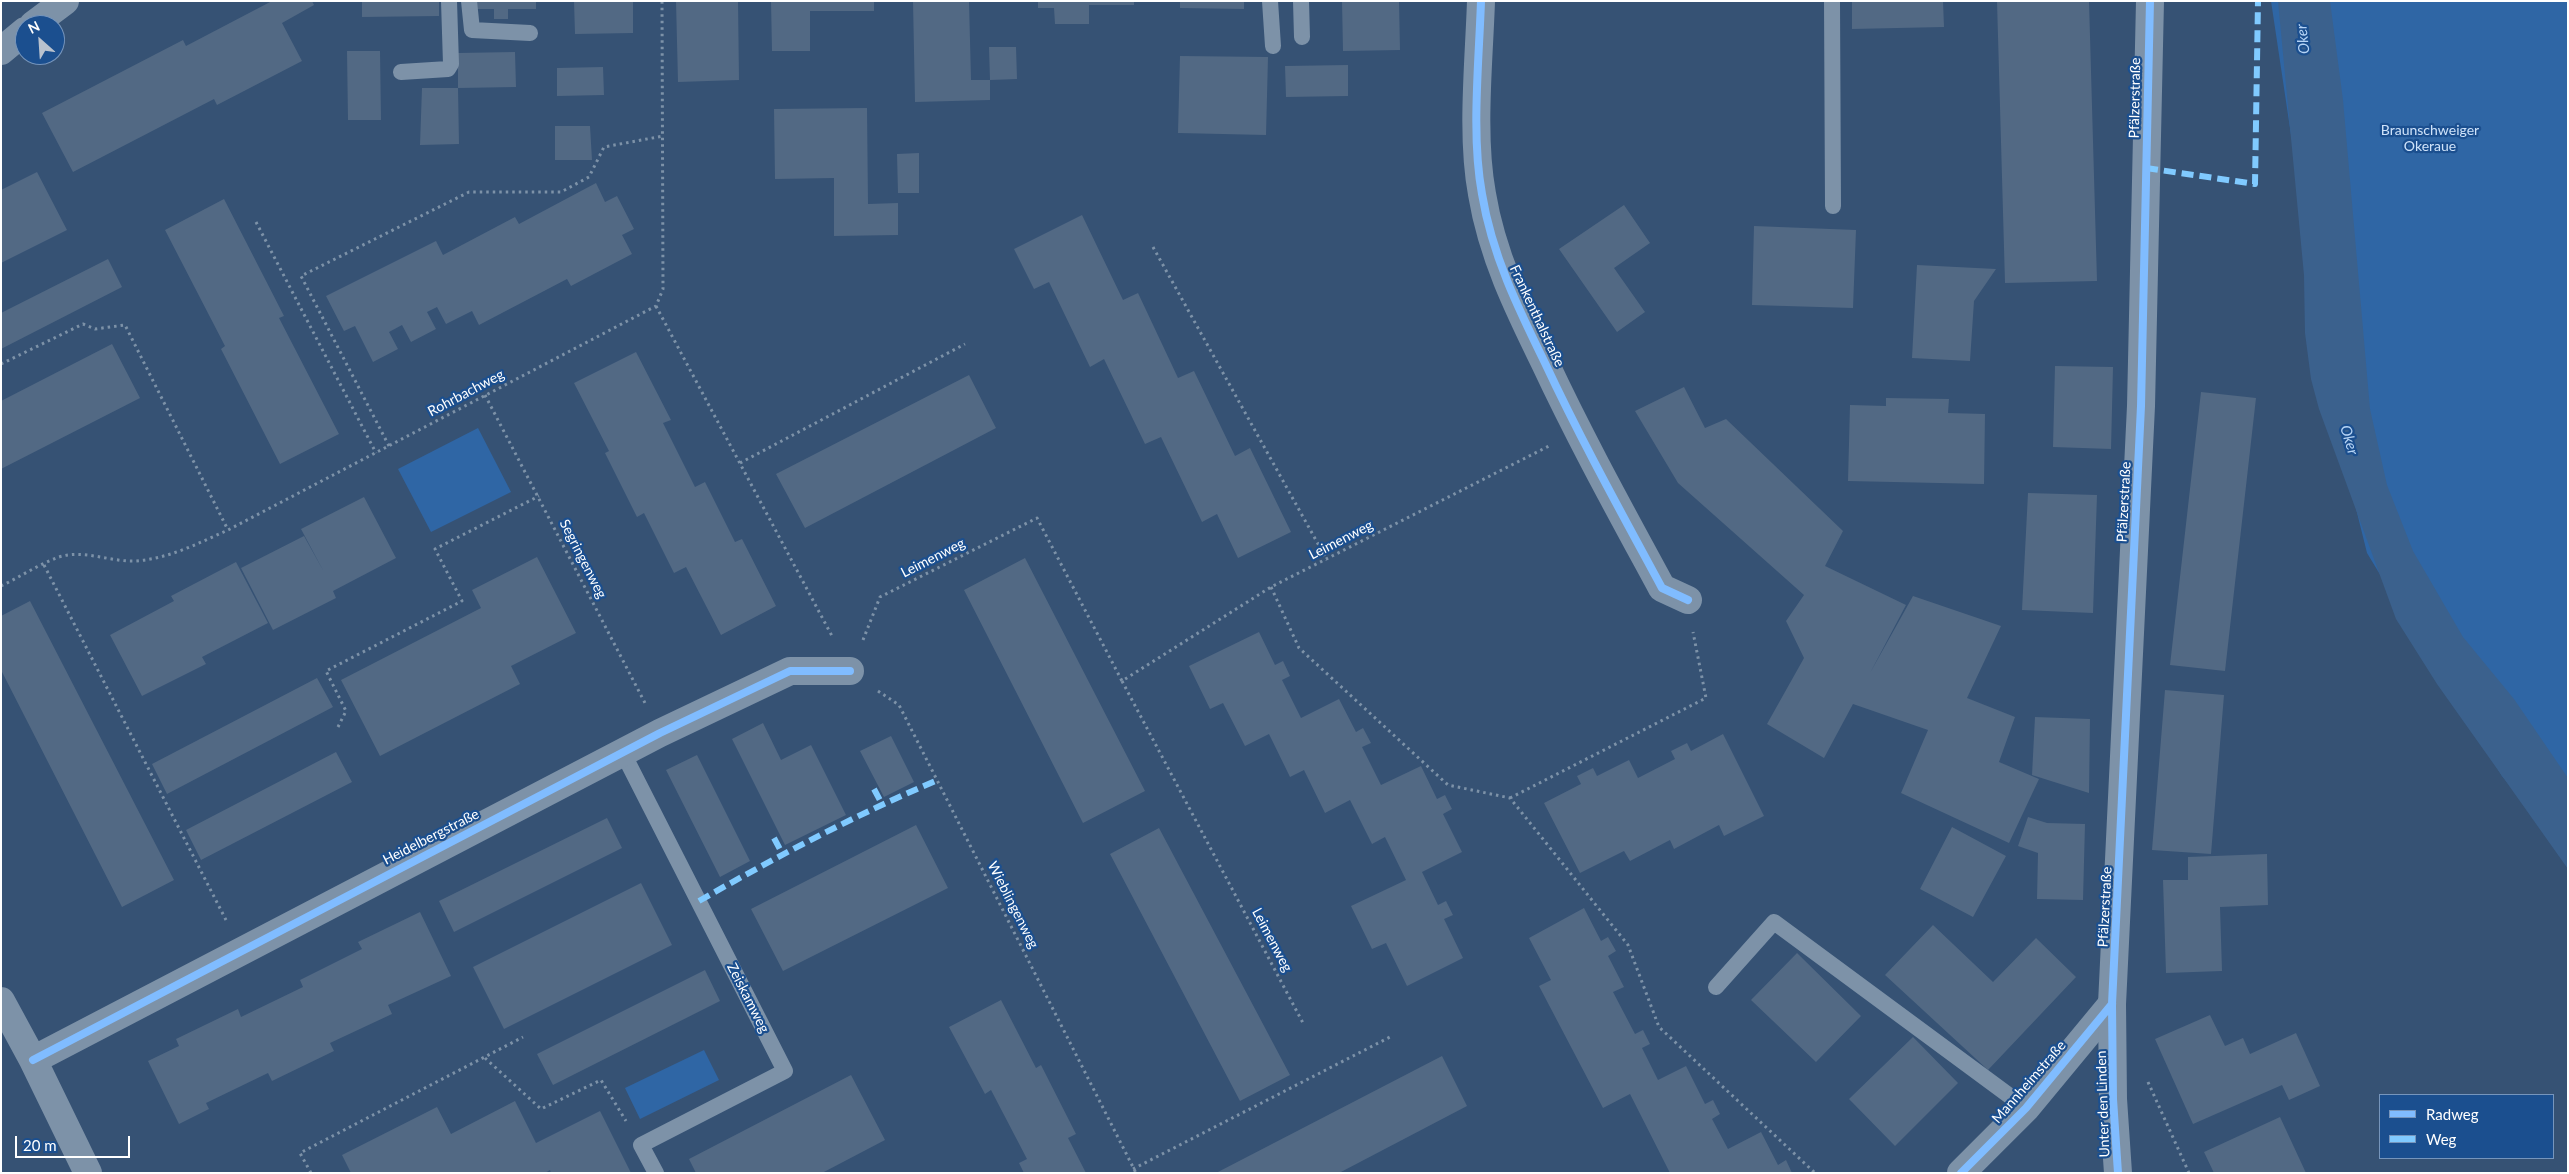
<!DOCTYPE html>
<meta charset="utf-8">
<style>
body{margin:0}
#map{position:relative;width:2569px;height:1174px;overflow:hidden;background:#365274;font-family:Lato,sans-serif}
canvas{display:block}
.frame{position:absolute;inset:0;border:2px solid #fff;pointer-events:none}
.legend{position:absolute;left:2379px;top:1094px;width:175px;height:65px;box-sizing:border-box;background:#1b4f8f;border:1px solid #7695bc;margin:0;padding:6px 9px;list-style:none;font-size:15px;color:#fff}
.legend li{display:flex;align-items:center;gap:10px;height:25px}
.legend b{width:25px;border:1px solid #7695bc}
.north{position:absolute;left:15px;top:15px;width:50px;height:50px;box-sizing:border-box;background:#1b4f8f;border:1px solid #7695bc;border-radius:50%;rotate:334deg;font-size:14px;font-weight:700;line-height:20px;text-align:center;color:#fff}
.north::after{content:'';display:block;margin:auto;width:18px;height:22px;background:#b9c2ce;clip-path:polygon(50% 0,100% 100%,50% 72%,0 100%)}
.scale{position:absolute;left:15px;top:1136px;width:115px;height:22px;box-sizing:border-box;border:2px solid #fff;border-top:0;padding-left:6px;font-size:15px;line-height:18px;white-space:nowrap;color:#fff;-webkit-text-stroke:4px #1b4f8f;paint-order:stroke}
</style>
<div id="map">
<canvas width="2569" height="1174"></canvas>
<div class="frame"></div>
<ul class="legend">
<li><b style="height:6px;background:#80bcff"></b>Radweg</li>
<li><b style="height:6px;background:#80caff"></b>Weg</li>
</ul>
<div class="north">N</div>
<div class="scale">20 m</div>
</div>
<script>
const c = document.querySelector('canvas').getContext('2d');
c.lineJoin = 'round';
function paint(path, color) { c.fillStyle = color; c.fill(path, 'evenodd'); }
function stroke(path, color, width, dash) { c.strokeStyle = color; c.lineWidth = width; c.lineCap = dash ? 'butt' : 'round'; c.setLineDash(dash || []); c.stroke(path); }
function write(font, color, halo, rows, align = 'center') {
  c.font = font + ' Lato,sans-serif'; c.lineWidth = 4.5; c.setLineDash([]); c.textBaseline = 'middle'; c.strokeStyle = halo; c.fillStyle = color; for (const [text, x, y, turn = 0] of rows) {
    c.save(); c.translate(x, y); c.rotate((+turn || 0) * Math.PI / 180); c.textAlign = isNaN(turn) ? turn : align; if (halo) c.strokeText(text, 0, 0); c.fillText(text, 0, 0); c.restore();
  }
}
paint(new Path2D(`
 M2271,1H2568V852L2502,776L2367,553L2333,416Z
 M478,428L511,492L431,532L398,469Z
 M704,1050L719,1080L640,1119L625,1088Z`), '#2f66a5');
paint(new Path2D(`
 M2278,1H2330L2343,100L2370,409L2387,485L2413,551L2463,637L2514,699L2568,778V869L2437,684L2396,619L2319,409L2311,379L2305,333L2304,275Z`), '#3b618d');
paint(new Path2D(`
 M272,1H312L314,5L282,23L302,61L217,105L214,99L73,172L42,113L183,40L186,46Z
 M362,1H439V16L362,17Z
 M476,1H536V9H508V19H494V9H476Z
 M574,1H633V33L575,34Z
 M676,1H738L739,80L678,82Z
 M771,1H874V11H810V51H772Z
 M913,1H969L971,80H990V100L915,102Z
 M1038,1H1134V5H1089V24H1055L1054,8H1038Z
 M1180,1H1244V9L1180,8Z
 M1342,1H1399L1400,50L1343,51Z
 M1852,1H1943L1944,27L1852,29Z
 M1997,1H2089L2097,281L2005,283Z
 M989,47H1016L1017,79L990,80Z
 M347,51H380L381,120H348Z
 M515,52L516,87L458,88V53Z
 M1180,56L1268,57L1266,135L1178,133Z
 M1348,65V96L1286,97L1285,66Z
 M603,67L604,95L557,96V68Z
 M422,88H458L459,144L420,145Z
 M867,108L868,204L898,203V235L834,236V178L775,179L774,109Z
 M555,126H590L592,160H555Z
 M919,153V193H898L897,154Z
 M37,172L67,230L1,263V190Z
 M596,183L605,202L617,196L634,229L622,235L632,254L571,286L567,279L479,325L472,311L446,324L437,307L427,312L436,329L411,342L402,325L389,332L398,349L373,362L355,326L344,331L326,296L436,241L443,255L515,217L519,224Z
 M224,199L284,316L279,318L339,434L280,464L221,349L225,346L165,230Z
 M1624,205L1650,243L1614,268L1645,312L1617,332L1559,249Z
 M1082,215L1123,300L1138,293L1178,378L1194,371L1235,456L1250,448L1291,532L1238,558L1217,514L1202,522L1161,437L1145,444L1104,359L1090,367L1049,282L1034,289L1014,249Z
 M1754,226L1856,230L1853,308L1752,305Z
 M108,259L122,287L1,349V313Z
 M1917,265L1996,269L1974,301L1970,361L1912,358Z
 M112,344L140,398L1,469V401Z
 M636,352L671,420L663,423L695,487L705,482L735,542L742,539L776,606L721,635L686,567L674,573L644,513L637,517L605,453L609,451L574,383Z
 M2055,366L2113,367L2111,449L2053,447Z
 M969,375L996,428L805,528L776,474Z
 M1684,387L1705,428L1726,419L1843,531L1825,566L1906,605L1870,673L1913,596L2001,626L1967,698L2015,717L1999,762L2039,779L2009,843L1901,793L1928,730L1853,704L1824,758L1767,724L1804,658L1786,621L1804,595L1678,483L1635,411Z
 M2201,392L2256,398L2225,671L2170,665Z
 M1886,398L1949,399L1948,413L1985,414L1984,484L1848,481L1850,405L1886,406Z
 M2028,493L2097,495L2093,613L2022,610Z
 M364,497L396,558L333,591L336,598L273,630L241,568L304,536L324,572L301,529Z
 M537,557L576,633L511,666L520,684L380,756L341,680L481,608L472,590Z
 M1025,558L1145,791L1083,823L964,590Z
 M236,562L268,623L202,657L206,664L142,696L110,635L174,601L171,596Z
 M30,601L174,880L122,907L1,670V616Z
 M1259,632L1275,665L1283,661L1290,676L1282,680L1301,718L1339,699L1356,732L1363,728L1371,743L1362,747L1381,785L1421,766L1437,799L1445,795L1452,809L1443,814L1462,852L1422,872L1438,905L1446,901L1453,915L1444,919L1463,958L1407,986L1386,943L1372,949L1351,906L1406,880L1385,837L1372,844L1350,800L1325,813L1304,770L1290,777L1269,734L1245,746L1223,703L1210,709L1189,666Z
 M317,678L333,707L167,794L152,764Z
 M2165,690L2224,695L2211,854L2152,850Z
 M2035,717L2090,719L2089,793L2032,775Z
 M763,723L781,760L811,745L846,815L785,845L732,739Z
 M1723,734L1764,816L1724,836L1719,825L1674,849L1670,840L1630,861L1624,851L1580,873L1544,803L1581,784L1577,776L1593,768L1597,776L1629,760L1638,778L1675,759L1671,751L1687,743L1691,751Z
 M891,736L914,782L884,797L860,751Z
 M336,752L352,782L201,860L186,830Z
 M697,755L750,861L720,877L666,770Z
 M2028,817L2047,823L2085,824L2083,900L2037,899L2038,853L2018,846Z
 M607,818L622,848L454,932L439,901Z
 M916,825L948,888L783,971L751,909Z
 M1952,827L2006,856L1973,917L1920,889Z
 M1159,828L1290,1075L1240,1101L1110,854Z
 M2267,854L2268,905L2220,907L2222,971L2166,973L2163,880H2188V857Z
 M641,883L672,945L504,1029L473,967Z
 M1584,908L1601,941L1608,937L1616,951L1608,956L1624,987L1613,992L1635,1034L1643,1030L1650,1044L1642,1048L1658,1080L1686,1066L1705,1104L1713,1100L1720,1114L1712,1119L1728,1149L1761,1132L1778,1165L1786,1160L1792,1173H1670L1630,1094L1603,1108L1539,986L1551,980L1529,938Z
 M420,912L451,976L388,1005L392,1014L330,1043L334,1051L272,1081L268,1073L206,1103L209,1109L179,1124L148,1061L179,1046L176,1039L238,1009L241,1017L303,987L300,980L362,949L358,942Z
 M1933,925L1993,982L2036,938L2076,977L1988,1070L1885,975Z
 M1797,953L1861,1016L1816,1062L1751,1000Z
 M705,970L720,1001L553,1085L537,1054Z
 M1001,1000L1036,1068L1041,1065L1076,1134L1068,1138L1086,1173H1024L1019,1163L1027,1159L991,1090L985,1094L949,1027Z
 M2210,1015L2225,1046L2243,1038L2250,1054L2296,1033L2320,1086L2289,1100L2282,1085L2193,1124L2155,1039Z
 M1913,1037L1958,1083L1895,1146L1849,1099Z
 M1442,1056L1467,1106L1339,1173H1216Z
 M851,1075L885,1140L822,1173H696L689,1159Z
 M515,1101L536,1143L600,1111L631,1173H551L550,1170L545,1173H351L342,1155L437,1107L451,1134Z
 M2280,1117L2306,1173H2214L2204,1152Z`), '#526984');
stroke(new Path2D(`
 M256,222L376,453
 M1153,247L1327,560
 M656,306L832,636
 M1,364L83,324L95,329L125,325L228,530
 M485,395L645,703
 M389,446L301,276L469,192H561L589,177L604,147L663,136
 M740,463L965,344
 M44,565L226,920
 M1,586C20,577 39,564 59,557C84,549 109,562 135,561C168,559 199,543 228,530L656,306L663,289L662,1
 M1271,587L1299,648L1448,785L1510,798L1628,945L1659,1027L1815,1173
 M863,640L880,597L1037,518L1122,681L1271,587L1549,446
 M1122,681L1303,1023
 M878,691L899,705L1136,1173
 M338,727L346,711L326,671L462,601L435,549L539,496
 M1510,798L1706,698L1693,632
 M485,1058L541,1109L601,1080L626,1121
 M2148,1082L2189,1173
 M1133,1169L1390,1037
 M311,1173L300,1153L523,1037`), '#7d92a8', 3, [2.5, 4]);
stroke(new Path2D(`
 M469,1L472,30L530,33
 M1270,1L1273,46
 M1301,1L1302,37
 M1832,1L1833,206
 M401,72L448,69L451,64L449,1
 M623,753L785,1071L641,1145L656,1173
 M1716,987L1774,922L2026,1108`), '#7d92a8', 16);
stroke(new Path2D(`
 M1481,1C1479,62 1471,135 1482,194C1492,255 1518,308 1545,363C1581,440 1622,514 1662,588L1688,600
 M33,25L65,1
 M1,51L25,31
 M1,1001L33,1060L88,1173
 M33,1060L660,733L790,671H850
 M1961,1173L2026,1108L2112,1004`), '#7d92a8', 28);
stroke(new Path2D(`
 M2118,1173L2113,1099L2112,1004L2141,406L2150,1`), '#7d92a8', 28);
stroke(new Path2D(`
 M2146,168L2255,184L2258,1
 M874,789L882,804
 M774,838L782,853
 M699,901C776,857 855,815 938,780`), '#80caff', 6, [12, 6]);
stroke(new Path2D(`
 M1481,1C1479,62 1471,135 1482,194C1492,255 1518,308 1545,363C1581,440 1622,514 1662,588L1688,600
 M33,1060L660,733L790,671H850
 M1961,1173L2026,1108L2112,1004
 M2118,1173L2113,1099L2112,1004L2141,406L2150,1`), '#80bcff', 8);
write('14px', '#fff', '#1b4f8f', [
 ["Pfälzerstraße",2135,98,-89],
 ["Frankenthalstraße",1537,316,65],
 ["Rohrbachweg",466,393,-28],
 ["Pfälzerstraße",2124,502,-87],
 ["Leimenweg",1341,540,-27],
 ["Leimenweg",933,558,-27],
 ["Segringenweg",583,559,63],
 ["Heidelbergstraße",431,837,-27],
 ["Wieblingenweg",1013,905,63],
 ["Pfälzerstraße",2105,907,-87],
 ["Leimenweg",1272,940,62],
 ["Zeiskamweg",748,998,63],
 ["Mannheimstraße",2029,1082,-49],
 ["Unter den Linden",2103,1104,-92]
]);
write('14px', '#cfe3fa', '#1b4f8f', [
 ["Braunschweiger",2430,130],
 ["Okeraue",2430,146]
]);
write('italic 15px', '#b5d3f5', '#1b4f8f', [
 ["Oker",2303,39,-96],
 ["Oker",2349,440,73]
]);
</script>
